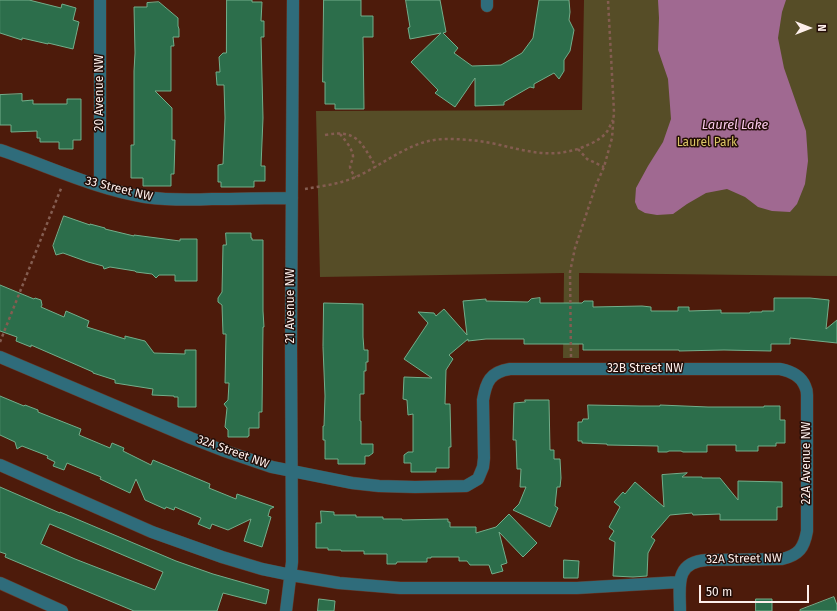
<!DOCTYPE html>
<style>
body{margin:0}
#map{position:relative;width:837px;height:611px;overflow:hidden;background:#4d1b0b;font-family:"Fira Sans",sans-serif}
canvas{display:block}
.north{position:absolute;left:789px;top:8px;width:40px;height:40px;-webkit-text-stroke:3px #240e08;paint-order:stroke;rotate:90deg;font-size:11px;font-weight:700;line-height:16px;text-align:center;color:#fdefeb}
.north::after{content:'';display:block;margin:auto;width:14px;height:18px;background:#fdefeb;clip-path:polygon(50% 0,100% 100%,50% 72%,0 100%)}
.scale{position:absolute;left:699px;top:585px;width:110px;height:18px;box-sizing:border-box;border:2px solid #fdefeb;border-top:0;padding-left:5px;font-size:12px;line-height:14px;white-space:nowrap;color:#fdefeb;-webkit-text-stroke:3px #240e08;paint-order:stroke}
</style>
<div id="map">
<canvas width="837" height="611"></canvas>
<div class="north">N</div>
<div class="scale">50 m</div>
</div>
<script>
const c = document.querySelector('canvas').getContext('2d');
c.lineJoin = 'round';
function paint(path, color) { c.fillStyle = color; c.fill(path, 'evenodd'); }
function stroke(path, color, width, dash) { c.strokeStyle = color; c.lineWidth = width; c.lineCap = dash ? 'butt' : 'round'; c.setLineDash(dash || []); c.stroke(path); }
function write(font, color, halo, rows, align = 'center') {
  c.font = font + ' "Fira Sans",sans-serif'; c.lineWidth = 3; c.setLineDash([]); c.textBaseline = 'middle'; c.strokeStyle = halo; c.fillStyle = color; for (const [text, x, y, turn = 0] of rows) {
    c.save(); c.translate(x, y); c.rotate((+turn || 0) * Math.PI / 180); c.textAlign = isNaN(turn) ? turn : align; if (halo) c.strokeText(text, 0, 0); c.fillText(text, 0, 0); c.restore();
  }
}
paint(new Path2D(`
 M584,0H837V276L579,273V358H563L564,273L320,277L316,111L582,110Z`), '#564d27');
paint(new Path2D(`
 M658,0H786L782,12L778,38L784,68L806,131L807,145L808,161L805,184L797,204L790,212L772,211L758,207L745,197L727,189L706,193L687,204L673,214L657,215L645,213L638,209L635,202L636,188L648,166L663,142L671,119L668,79L658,50L659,18Z`), '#a06991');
const building = new Path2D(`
 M0,0H29L61,8L62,4L76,8L73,20L79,22L73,49L48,43V44L22,38V40L0,33Z
 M227,0H252V2H262L261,21H264V37H261L263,118L261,166H265V181H254V187H221V182H218V165L223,164L225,118L224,85H217L216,72H220L219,57L223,53H226Z
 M324,0H361V16H373V37H363L364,109H335V104H325V82H323Z
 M406,0H440L446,32L443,33L458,48L454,53L472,66L501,65L522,53L533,38L539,0H569L570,12L569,20L574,30L570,51L564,60V71L559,79L554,73L534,84V88L530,87L504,102V105L475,106V78L455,107L435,93L438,90L411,62L441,33L410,39L408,28L410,27L407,9Z
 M159,2L178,18V26L179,29V37H173L174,46H171V91H155L172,108V140H175L174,174H171V186H143V178H131V145H134V71L135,53L134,7H147V3Z
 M22,94V101L33,100V104H67V99H81V140H73V149H59V142H40V138H37V131L11,132V125H0V95Z
 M64,216L90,225V224L105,228V229L134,236V235L180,241V239H197V281H175V275H159L156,278L152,274L136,272L135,271L110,267L104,269L103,266L88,262L63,253L56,255L53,246Z
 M226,233H251V238H252V240H263V311L264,327H263L262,412H259V428H249V436H248V437H228V430L225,427L227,408L224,404L228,400L229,383H225L226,334H223L222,305L218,302V298L222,292L223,245H226Z
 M0,285L34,299L35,298L41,300L42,305L41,307L64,317L66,311L89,321L87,327L125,339V336L145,341L154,353L185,354V350H196V407H178V397H174V396L152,395L153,389L115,383V380L93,373V372L31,345V347L16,341L17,337L0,331Z
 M540,298V303H582L584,301H593V307L642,306L651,307V311H678V307H689V311L721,310V313H750V312H762V311H774V298H810L829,300L826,329L837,320V343L790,338V344H771V351L724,350L679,351V350H583V344H524V339H486L468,341V339L449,355L453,359L446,370L445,404H450L451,447H449V468H436V472H411V463H404V455L408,452H413V414L408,415L407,400L403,399L404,377L432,378L404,359L428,323L418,312L434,313L436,316L444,309L467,335L463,301L486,299V301L528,302L531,299Z
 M324,303L363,304V337L364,350H368V362H366V371H364V394H360V421H361V444H373V453L369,456H365V464H338V459H325V440H323V426H324L325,396L323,347Z
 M0,396L24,406L25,405L38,410V412L81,429L79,435L110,448L112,443L124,448L123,451L151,465L153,460L210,484L209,488L236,499L237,494L274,507L270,509L268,516L271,517L262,547L244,541L251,519L228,530L212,524L210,529L198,524L201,518L175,507L174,510L166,507L165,509L145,500L136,479L130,493L100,479L101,477L67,463L64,470L53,466L55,462L47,458L48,456L22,446L17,449L15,442L0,435Z
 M525,400H549L550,450H554V459H560L561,478L560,487H557L555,506L558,508L550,527L513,510L519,504L526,487H520L521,469H517L516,440H513L514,403L525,402Z
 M588,405L640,406H660V405L708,407H764V406H780V420H785V443H776V446H758V451H736V445H707V452H683L681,451H669L667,452H658V446L607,445V444L582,443V441H578V422H582L583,419H588Z
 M687,473L682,477H702V478H720L738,500V481L782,482V507H777V520H720V514L693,515L692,513L670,515L651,537L655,540L648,553L647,576L633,577L613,576L615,542L609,539L614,531L609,527L620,507L614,502L623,492L625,494L635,482L664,507L662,475Z
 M0,487L60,513V512L176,561L213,574L269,590L266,604L223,593L217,611H134L5,557L6,554L0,552ZM50,524L163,572L155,590L75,559L41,544Z
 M321,511L334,512V515H356V517H383V519H402V520L448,519V522H450V527H476V533L496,527L509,514L537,543L523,557L499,532L507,563L501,565L503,571L492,574L489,565H470L467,561H459V557H431V558H427V562H397L396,564H387V554H364V551H341V550H328V548H316V523H321Z
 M564,560L579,561L578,578H564Z
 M834,597L837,605V611H800V610Z
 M319,599L335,601L334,611H318Z
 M756,599H772V611H756Z`);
paint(building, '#2c6e4b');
stroke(building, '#73ae8b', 1);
const minor = new Path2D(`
 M100,0V186
 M487,0V6
 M0,150C48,166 95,189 145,197C167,200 190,200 212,199C239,199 265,198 292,198
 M0,357L191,438L222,450L272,467L352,483L379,486L415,487L466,486L478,479L483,467L484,458L483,400C486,382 490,372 510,369H780C790,371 801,376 805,386C806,388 807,392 807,395V531C804,548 799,555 782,559L707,560C674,562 680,586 680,611
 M0,465L152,532L222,557L262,569L291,575L339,583L400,588H577L680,582
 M0,583L62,611
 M286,611L292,562V547L291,345L293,0`);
stroke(minor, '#66392a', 13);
stroke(new Path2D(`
 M340,134C345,140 352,148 353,156C353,160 351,162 350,166C350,170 353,174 356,177
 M325,135C357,129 361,142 376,167
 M578,149L587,159L604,167
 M305,189C322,186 341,184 358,176C386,163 412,139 446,139C461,139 476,140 491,143C524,150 550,160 583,147C590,144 598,141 604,135C608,132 610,125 613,120
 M0,342L62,186
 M571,357L570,272L575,248L596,185L604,167L612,138L614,112L608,0`), '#845d51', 2.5, [3, 3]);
stroke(minor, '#2f6c7b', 12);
write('12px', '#fdefeb', '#240e08', [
 ["20 Avenue NW",100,93,-90],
 ["33 Street NW",119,189,14],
 ["21 Avenue NW",291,306,-90],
 ["32B Street NW",645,369],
 ["32A Street NW",233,452,20],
 ["22A Avenue NW",807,463,-90],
 ["32A Street NW",744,559,-1]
]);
write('12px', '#dac566', '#240e08', [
 ["Laurel Park",707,143]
]);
write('italic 13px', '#fbcaec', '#240e08', [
 ["Laurel Lake",735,125]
]);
</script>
